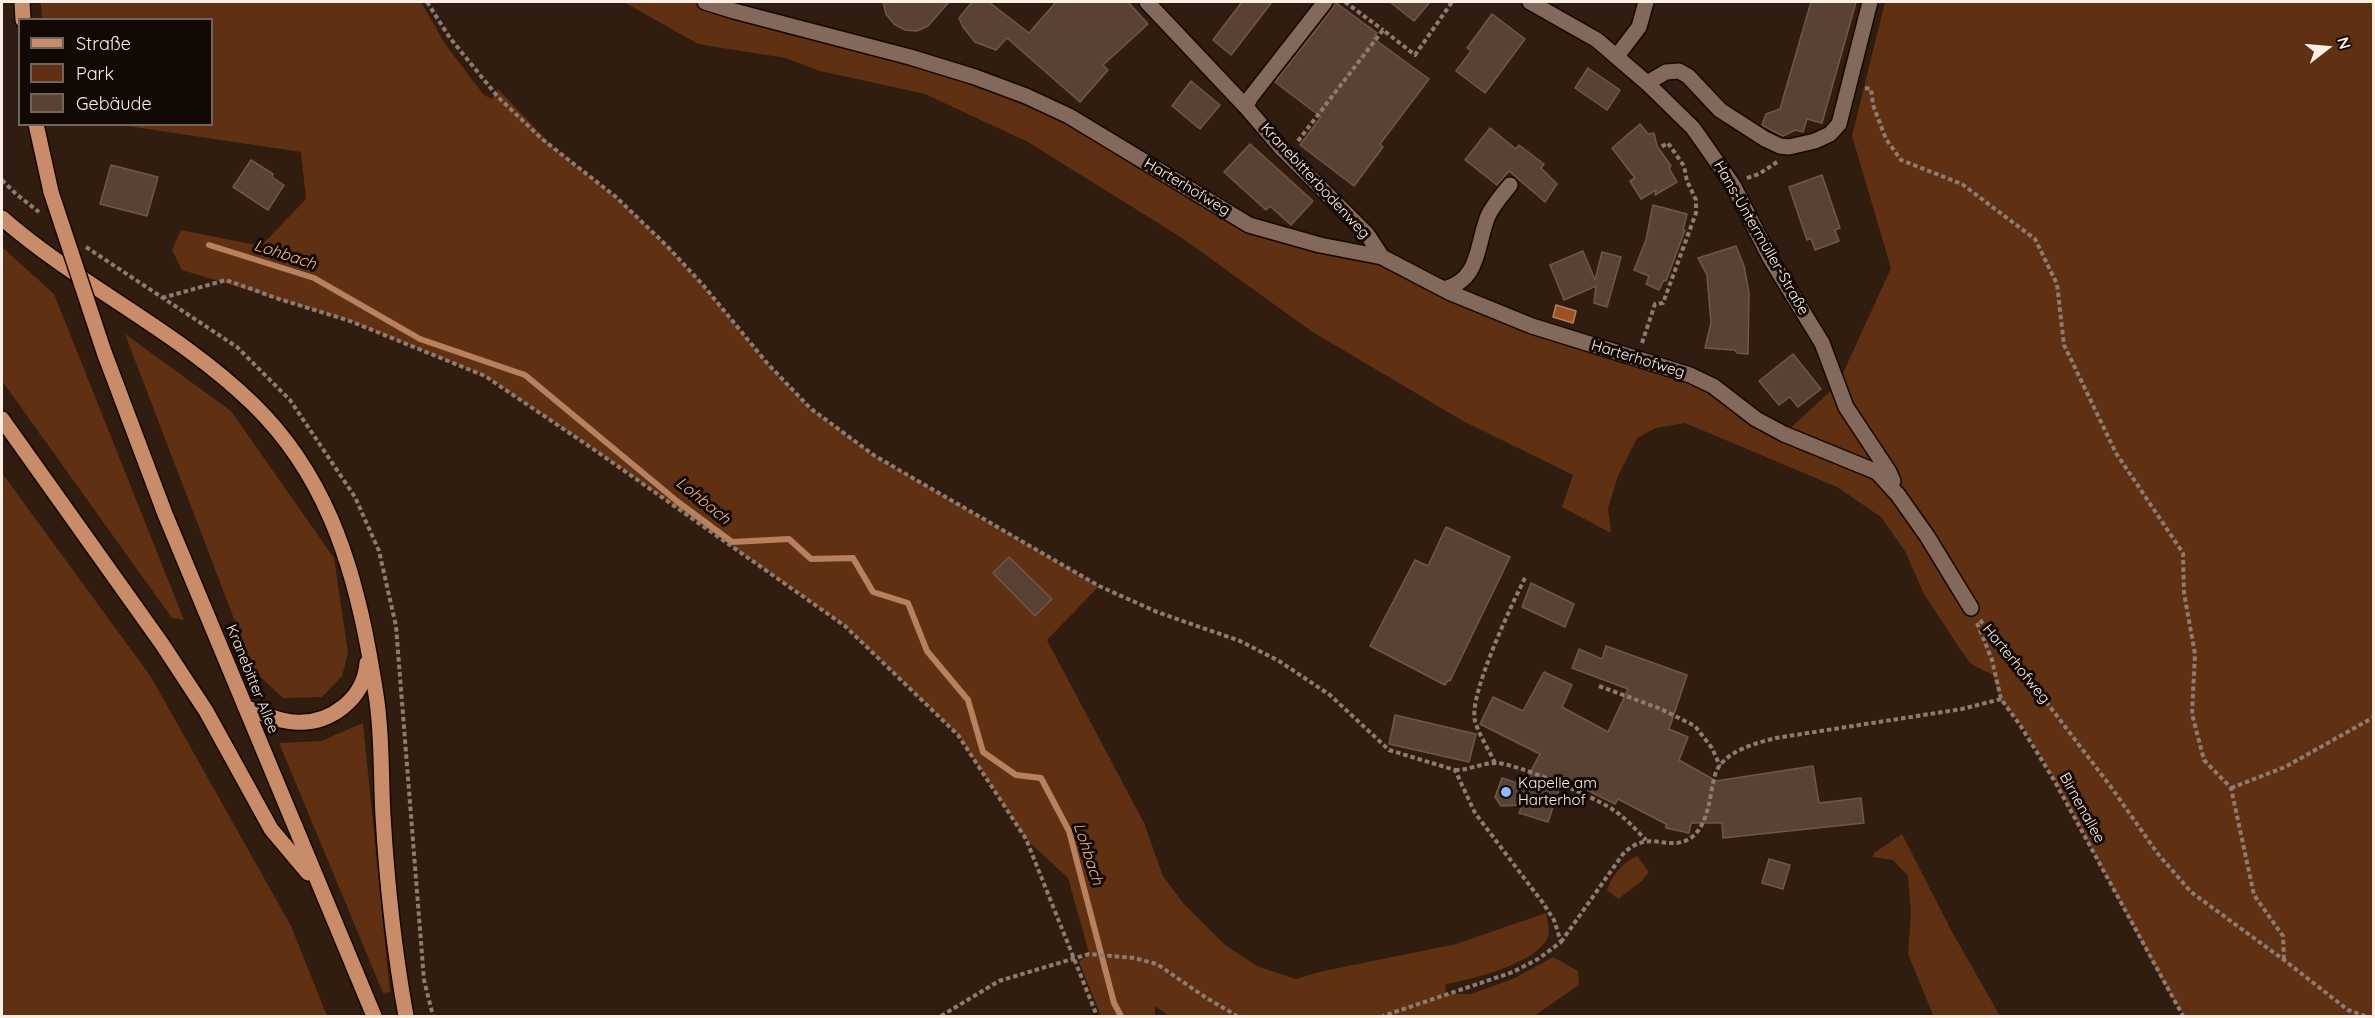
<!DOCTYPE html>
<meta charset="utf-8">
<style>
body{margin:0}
#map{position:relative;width:2375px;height:1018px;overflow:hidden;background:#311c10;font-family:Quicksand,sans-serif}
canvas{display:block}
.frame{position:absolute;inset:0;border:3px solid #fdeee6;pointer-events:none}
.legend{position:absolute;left:18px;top:18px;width:195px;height:108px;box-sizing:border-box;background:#120905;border:2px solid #70655f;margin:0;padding:8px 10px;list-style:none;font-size:18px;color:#fdeee6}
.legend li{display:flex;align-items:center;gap:12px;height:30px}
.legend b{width:30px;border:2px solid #70655f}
.north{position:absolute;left:2297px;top:18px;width:60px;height:60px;-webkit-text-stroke:4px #120905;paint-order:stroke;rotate:74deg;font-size:16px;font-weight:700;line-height:24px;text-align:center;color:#fdeee6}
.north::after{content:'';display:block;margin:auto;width:21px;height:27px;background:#fdeee6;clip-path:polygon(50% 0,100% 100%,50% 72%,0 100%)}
</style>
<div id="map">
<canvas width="2375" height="1018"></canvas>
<div class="frame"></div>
<ul class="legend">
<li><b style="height:8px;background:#c98c6b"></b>Straße</li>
<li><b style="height:16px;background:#5f3012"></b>Park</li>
<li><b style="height:16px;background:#594134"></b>Gebäude</li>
</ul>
<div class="north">N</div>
</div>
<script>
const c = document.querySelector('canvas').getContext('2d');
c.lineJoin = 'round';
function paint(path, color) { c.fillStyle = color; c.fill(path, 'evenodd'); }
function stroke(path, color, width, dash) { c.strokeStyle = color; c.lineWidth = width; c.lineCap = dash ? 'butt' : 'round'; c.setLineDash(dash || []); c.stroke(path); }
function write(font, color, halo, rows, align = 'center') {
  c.font = font + ' Quicksand,sans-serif'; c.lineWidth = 6; c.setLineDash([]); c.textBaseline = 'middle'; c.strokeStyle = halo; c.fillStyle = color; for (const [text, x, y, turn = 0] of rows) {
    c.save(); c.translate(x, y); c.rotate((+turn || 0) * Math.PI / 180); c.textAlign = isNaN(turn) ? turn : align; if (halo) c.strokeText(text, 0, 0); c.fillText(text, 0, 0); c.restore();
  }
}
paint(new Path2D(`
 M41,2H421L445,44L484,95L492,99L498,89L554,148L616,197L667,246L703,285L767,363L810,408L875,456L1099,586L1047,640L1144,823L1163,876L1183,903L1225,945L1257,966L1296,979L1319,972L1456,944L1546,913C1548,923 1551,933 1546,941C1530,965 1473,979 1446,984L1445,994H1471L1515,978L1553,957L1578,971L1579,985L1534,1016H1169L1155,1006V1016H1101L1079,962L1089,953L1068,878L1026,839L958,735L845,626L599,453L485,376L350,321L182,270L172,250L181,230L261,246L306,199L301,152L121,125L212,124V20L42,19Z
 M624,2H705L1026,96L1249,225L1382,257L1451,293L1690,375L1784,434L1838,384L1891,268L1852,136L1885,2H2373V1016H2184L2162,981L2057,784L2025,730L2000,699L1993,675L1971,664L1960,649L1924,594L1905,551L1881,517L1837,487L1685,423L1656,428L1637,438L1618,476L1608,508L1611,533L1562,507L1573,475L1463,421L1311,331L1182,238L1028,142L925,94L820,71L785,58L698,44Z
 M2,247L54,294L184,620L172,618L2,381Z
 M125,334L231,411L334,558L348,653L342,676L322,697L283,698L254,671Z
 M2,473L151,677L291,926L327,1016H2Z
 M363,723L390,992L383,993L279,743L321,741Z
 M1902,834L1951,930L2000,1016L1933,1015L1908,954L1911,912L1908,876L1893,860L1873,857L1874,853Z
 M1637,856L1649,872L1642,881L1618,899L1607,890C1613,874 1622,863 1637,856Z`), '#5f3012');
const water = new Path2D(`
 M1556,305L1576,311L1573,323L1553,317Z`);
paint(water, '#9b5224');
stroke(water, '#b8815e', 1.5);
stroke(new Path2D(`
 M209,245L314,278L420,339L525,375L678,502L732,542L789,539L811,559L853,558L873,592L908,603L927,651L968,700L983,752L1016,775L1041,778L1069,831L1114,1003L1121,1016`), '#b8815e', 6);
const building = new Path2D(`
 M883,2H949L928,26L917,31L905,30L894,24L886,14Z
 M972,2H989L1029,33L1056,2H1128L1148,24L1103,65L1108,70L1080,102L1007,38L996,50L975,42L963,27L959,18Z
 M1242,2H1272L1231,55L1213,40Z
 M1335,2L1377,33L1373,38L1429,79L1380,144L1383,147L1354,186L1300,145L1321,117L1275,82L1333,8Z
 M1390,2H1430L1414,21Z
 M1811,2H1856L1822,123L1807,119L1803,132L1795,130L1783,136L1762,125L1766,114L1780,109Z
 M1492,14L1525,39L1485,93L1456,71L1471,51L1467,48Z
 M1588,68L1620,90L1607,110L1575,88Z
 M1191,81L1220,105L1200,129L1172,106Z
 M1640,124L1648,134L1654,133L1657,146L1671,166L1669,168L1677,182L1655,195L1656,190L1641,199L1630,181L1635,178L1612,148Z
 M1490,128L1516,149L1519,145L1544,164L1541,168L1557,184L1545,202L1509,171L1497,185L1465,160Z
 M1250,144L1313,201L1291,225L1270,206L1266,210L1224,172Z
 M251,160L273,174L272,177L284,185L268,210L233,187Z
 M111,165L158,177L147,216L100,204Z
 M1822,175L1840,228L1835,230L1839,241L1815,250L1811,238L1807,240L1789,187Z
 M1653,205L1687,214L1683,230H1685L1666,281L1664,280L1659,290L1646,284L1649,276L1634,270L1646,240Z
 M1736,246L1744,266L1749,293L1748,354L1737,353L1735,350L1705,348L1711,323L1707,275L1698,258Z
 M1583,251L1595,280L1602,252L1621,257L1607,307L1594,303L1596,286L1564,300L1550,265Z
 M1793,354L1821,389L1798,407L1790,397L1779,405L1759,381Z
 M1446,527L1510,557L1450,681L1448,680L1445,685L1370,646L1415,560L1428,566Z
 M1009,557L1052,599L1035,616L993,573Z
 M1531,583L1574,604L1565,627L1522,607Z
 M1606,646L1687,675L1669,729L1688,737L1679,760L1716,781L1813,766L1819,803L1861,798L1864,823L1723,838L1722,823H1691L1689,833L1666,828V824L1618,799L1615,804L1563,778L1548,822L1519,813L1522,805L1501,806L1495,797L1502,778L1523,785L1540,754L1480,724L1493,697L1523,711L1544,672L1572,685L1562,707L1608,732L1628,689L1572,668L1579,649L1602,659Z
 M1395,715L1476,734L1469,762L1389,744Z
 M1769,859L1790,865L1783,889L1762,883Z`);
paint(building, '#594134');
stroke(building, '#70574a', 1.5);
const minor = new Path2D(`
 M705,2L734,11L910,57L975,77L1026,96L1069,116L1249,225L1320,245L1382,257L1451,293L1532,326L1690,375L1713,386L1756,419L1784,434L1877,472L1898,495L1927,536L1971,608
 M1147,2L1246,107L1281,148L1367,234L1382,257
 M1530,2L1597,40L1647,83L1693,128L1733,185L1770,258L1822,343L1846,407L1889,472L1893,481
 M1617,56L1639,27L1646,2
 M1647,83L1666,72L1679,71L1688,76L1720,110L1765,139L1780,146L1789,147L1815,141L1830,134L1839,124L1870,2
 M1246,107L1250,98L1325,2
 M1444,289C1481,279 1476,245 1488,216C1493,205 1503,194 1510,185`);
const major = new Path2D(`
 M22,2L23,20
 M36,124L51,192
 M2,218C81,287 177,330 253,404C323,472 352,559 369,653C372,671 376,691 378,710C382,745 381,780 383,816C387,883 394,950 406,1016
 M104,352L165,514L374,1016
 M2,419L162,644L206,711L271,829L308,873
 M245,707C261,713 277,721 294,722C330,725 364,699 367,663`);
stroke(minor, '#180600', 18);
stroke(major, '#180600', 18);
stroke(new Path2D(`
 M427,2L450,38L498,97L542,139L616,197L667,246L703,285L767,363L810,408L875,456L1099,586L1157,612L1240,641L1279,661L1330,695L1389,750L1455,770L1475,813L1543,903L1554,920L1561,942L1538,959L1513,972L1383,1016
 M1345,2L1383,30
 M1865,88L1871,89L1873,105L1886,139L1901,160L1962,184L2035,239L2057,284L2064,345L2116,453L2183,553L2184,593L2195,654L2192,714L2204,760L2231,788L2254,895L2283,936L2284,960
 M1298,141L1383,30L1415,55L1452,2
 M1747,178L1759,174L1777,162
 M2,180L16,194L39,212
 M86,247L237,347L290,400L355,497L379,551L396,626L424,980L433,1016
 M162,298L226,280L279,299L350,321L485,376L599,453L845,626L958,735L1026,839L1097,1016
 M1642,343L1655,304L1663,303L1696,213V200L1687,181L1684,166L1668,143L1661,147
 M1980,620L2041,695L2111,787L2158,854L2191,892L2284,960L2348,1010L2365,1016
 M1977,623L1992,660L2001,699L2020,725L2054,780L2183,1016
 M1599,686L1661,709L1695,726L1712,748L1720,766
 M1495,763C1489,750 1479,735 1475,721C1468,696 1512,604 1525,578
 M1455,770C1470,770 1482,763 1496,763C1516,763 1594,797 1612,809C1625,817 1635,829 1646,840
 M2231,788L2285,767L2374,717
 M1561,942L1623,854C1650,827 1668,854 1692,837C1701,830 1705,819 1708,808C1711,797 1712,783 1716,772C1725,751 1756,743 1776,738L1962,709L2001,699
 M941,1016L999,981L1089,954L1134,958L1157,964L1205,997L1237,1016`), '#8e7b71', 4, [4.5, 3]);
stroke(minor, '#82695b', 15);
stroke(major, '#c98c6b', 15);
const majorBridge = new Path2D(`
 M51,192L104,352`);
stroke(majorBridge, '#180600', 18, []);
stroke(majorBridge, '#c98c6b', 15);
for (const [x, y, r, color] of [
 [1506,792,6,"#8eb9fd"]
]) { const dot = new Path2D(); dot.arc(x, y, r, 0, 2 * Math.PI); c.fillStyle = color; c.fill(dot); stroke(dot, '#120905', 2); }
write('15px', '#fdeee6', '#120905', [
 ["Kranebitterbodenweg",1315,181,47],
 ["Harterhofweg",1187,187,31],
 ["Hans-Untermüller-Straße",1761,238,60],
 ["Harterhofweg",1638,359,17],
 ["Harterhofweg",2016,664,51],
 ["Kranebitter Allee",252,679,68],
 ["Birnenallee",2082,808,61]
]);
write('15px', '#fdeee6', '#120905', [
 ["Kapelle am",1518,783],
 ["Harterhof",1518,800]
], 'left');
write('italic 16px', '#f4b694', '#120905', [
 ["Lohbach",285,255,18],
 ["Lohbach",703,501,39],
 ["Lohbach",1088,854,72]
]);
</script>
